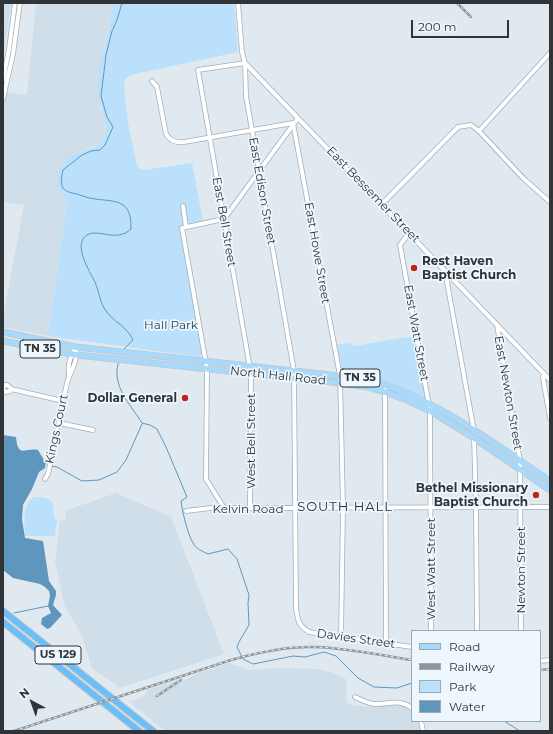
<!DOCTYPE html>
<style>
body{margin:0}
#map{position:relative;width:553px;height:734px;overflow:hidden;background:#e1e9f0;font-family:Montserrat,sans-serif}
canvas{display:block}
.frame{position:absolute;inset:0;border:4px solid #303436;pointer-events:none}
.legend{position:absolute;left:411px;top:630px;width:130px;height:92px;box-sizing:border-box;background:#eef7fe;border:1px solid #a2a9ae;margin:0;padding:5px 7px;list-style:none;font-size:12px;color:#303436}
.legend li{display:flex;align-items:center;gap:8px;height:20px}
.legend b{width:20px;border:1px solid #a2a9ae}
.north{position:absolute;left:12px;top:682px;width:40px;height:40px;-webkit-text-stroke:3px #eef7fe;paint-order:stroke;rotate:319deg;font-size:11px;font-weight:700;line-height:16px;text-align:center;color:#303436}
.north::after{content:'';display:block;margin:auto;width:14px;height:18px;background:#303436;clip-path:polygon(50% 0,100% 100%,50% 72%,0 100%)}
.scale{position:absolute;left:411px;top:20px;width:98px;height:18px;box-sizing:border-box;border:2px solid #303436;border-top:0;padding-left:5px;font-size:12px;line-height:14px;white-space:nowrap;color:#303436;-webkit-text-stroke:3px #eef7fe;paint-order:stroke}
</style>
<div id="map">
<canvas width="553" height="734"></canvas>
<div class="frame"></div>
<ul class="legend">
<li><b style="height:5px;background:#a6d9fb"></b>Road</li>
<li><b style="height:5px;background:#8f969a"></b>Railway</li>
<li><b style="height:11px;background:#bae0fc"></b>Park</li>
<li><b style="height:11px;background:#5e96bd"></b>Water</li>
</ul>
<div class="north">N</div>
<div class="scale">200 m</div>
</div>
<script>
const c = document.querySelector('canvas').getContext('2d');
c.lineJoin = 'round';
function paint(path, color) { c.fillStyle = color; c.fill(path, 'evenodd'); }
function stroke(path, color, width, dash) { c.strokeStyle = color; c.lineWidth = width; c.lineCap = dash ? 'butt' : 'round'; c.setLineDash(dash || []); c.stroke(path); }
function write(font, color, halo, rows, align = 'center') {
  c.font = font + ' Montserrat,sans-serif'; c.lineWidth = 3.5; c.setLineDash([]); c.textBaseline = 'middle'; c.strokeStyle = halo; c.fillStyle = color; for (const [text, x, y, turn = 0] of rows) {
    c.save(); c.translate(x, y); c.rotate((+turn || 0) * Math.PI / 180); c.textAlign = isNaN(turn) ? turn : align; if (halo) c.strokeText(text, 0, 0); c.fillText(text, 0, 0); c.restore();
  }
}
paint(new Path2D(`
 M3,3H11L3,60Z
 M36,3H113L103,54L100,108L105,118L106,133L103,140L99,144L74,154L60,194L67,203L48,336L3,327V317L24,205L3,202V92L27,95Z
 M116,493L171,517L224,654L120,688L92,668L81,634L65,607L55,562L60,520L65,521L67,510Z
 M229,663L248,670L280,668L317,669L334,673L346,679L347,690L346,701L350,705L376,707L393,704L404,706L412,711V721H419L420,731H165L129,702L145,696L147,690L176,680L179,683L196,674Z`), '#cfdee9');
paint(new Path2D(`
 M113,3H234L238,52L135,74L127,77L125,79L124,86L128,123L137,165L140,169L144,170L192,163L203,221L180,226L202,351V354L199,357L48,336L67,203C60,193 55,184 59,172C68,145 96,156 105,136C110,124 98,104 98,91C97,72 104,52 108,33C110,23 111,13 113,3Z
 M406,337H415L425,398L382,380L342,373L337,345L347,343L355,346Z
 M34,497C40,497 48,498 53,502L54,518L57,520L55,536H25C25,522 21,507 34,497Z`), '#bae0fc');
paint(new Path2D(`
 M3,435L16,437C18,459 25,447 38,450L44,460L46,461L45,468L39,472L32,489L23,505L22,519L25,538L43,541L49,581L56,591V595L53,605L62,615L50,628L47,629L41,624L42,618L51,613L48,606L50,595L49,591L45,587L40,584L13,578L3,570Z`), '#5e96bd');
stroke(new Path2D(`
 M122,3L117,20L112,31L106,55L101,96L107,117L113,127L105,145L100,150L91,151L82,155L63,170C62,175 60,183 63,188C66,192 72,193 77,194C80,195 83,196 86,197C108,204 132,193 131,229C116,243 99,228 87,235C72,244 90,272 95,282C99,292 100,303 106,311C111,319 120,323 126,330C129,333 131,336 133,340L124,349
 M119,361C110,385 131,405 142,423L150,425L157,429L166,447L187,497L181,501C182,511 188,535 193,543C196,549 202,551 208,554L228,549L237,559L249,595L248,603L249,625L239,642L237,647L243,659L253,664L293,656L305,657L324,652L336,656L358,678L374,687L397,688L412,683
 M51,466L57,467L82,481L99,480L117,472L126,460L142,424
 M14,613L48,606
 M504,721L520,731`), '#5e96bd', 1);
const minor = new Path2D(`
 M238,3L242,52L245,63L246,96L294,371L296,608C298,621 298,625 309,632L412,647
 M3,80L9,49L15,3
 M152,81L157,87L166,134C170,141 176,143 184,142L293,123L340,376L343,508L341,637
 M3,99L13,54L20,3
 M479,131L550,53
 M382,204L458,127L471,125L479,131L523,178L550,202
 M183,206L186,227
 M409,233L400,245L430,411L431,631
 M447,274V282L474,431
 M497,325L520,461L521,631
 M544,373L543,378L550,418
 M69,377C67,366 70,356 76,347
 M3,388L5,385H7L11,388L10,391L5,392L3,389
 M11,389L63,401
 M385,390L386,643
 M59,423L93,430
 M474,437L476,507L477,631
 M45,479L48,474L67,383C71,369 78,363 76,347
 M224,508L206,479L207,369L182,228L224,219L298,118
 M250,508L251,374L198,70L245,63L550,380
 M186,511L211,508L550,507
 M540,661L550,660
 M355,697C361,700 368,703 374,704C389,705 398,698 412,708
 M421,721L423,731`);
const major = new Path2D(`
 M3,332L76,347L367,379C435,398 492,442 550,481
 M3,341L77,355L340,383L367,387L385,392L407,400L430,411L474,438L550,490`);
const highway = new Path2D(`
 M3,611L153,731
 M3,622L139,731`);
stroke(minor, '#a5aeb4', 5.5);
stroke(major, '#c5c6c7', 7);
stroke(highway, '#c5c6c7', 8);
stroke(minor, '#fff', 4);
stroke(major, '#a6d9fb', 5.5);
stroke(highway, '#6abff9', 6);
const rail = new Path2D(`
 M457,3L471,17
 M540,670L550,669
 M157,696L181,680
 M14,731L231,660C259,652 286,646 315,647C347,648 380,655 412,660`);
stroke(rail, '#8f969a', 2.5);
stroke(rail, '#eef7fe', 1, [3]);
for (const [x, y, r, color] of [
 [414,268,4,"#b62818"],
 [185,398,4,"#b62818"],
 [536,495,4,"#b62818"]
]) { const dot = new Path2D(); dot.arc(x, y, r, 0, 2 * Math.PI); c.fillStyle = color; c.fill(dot); stroke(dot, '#eef7fe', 1.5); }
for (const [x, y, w] of [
 [40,349,40],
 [360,378,40],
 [58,655,46]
]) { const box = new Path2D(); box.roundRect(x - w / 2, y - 9, w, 18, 3); c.fillStyle = '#eef7fe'; c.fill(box); stroke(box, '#303436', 1); }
write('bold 11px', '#303436', null, [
 ["TN 35",40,349],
 ["TN 35",360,378],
 ["US 129",58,655]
]);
write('12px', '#303436', '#eef7fe', [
 ["East Edison Street",262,191,80],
 ["East Bessemer Street",373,195,46],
 ["East Bell Street",224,222,80],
 ["East Howe Street",317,253,80],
 ["East Watt Street",416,333,80],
 ["North Hall Road",278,376,6],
 ["East Newton Street",508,393,80],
 ["Kings Court",57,429,-78],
 ["West Bell Street",251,441,-90],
 ["Kelvin Road",248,509],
 ["West Watt Street",431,569,-90],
 ["Newton Street",521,570,-90],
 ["Davies Street",356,639,8]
]);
write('bold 12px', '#303436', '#eef7fe', [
 ["Rest Haven",422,261,"left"],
 ["Baptist Church",422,275,"left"],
 ["Dollar General",177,398],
 ["Bethel Missionary",528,488],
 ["Baptist Church",528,502]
], 'right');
write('12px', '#113d59', '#eef7fe', [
 ["Hall Park",171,325]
]);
c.letterSpacing = '1px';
write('13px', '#2c3338', '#eef7fe', [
 ["SOUTH HALL",345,507]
]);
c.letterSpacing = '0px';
</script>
